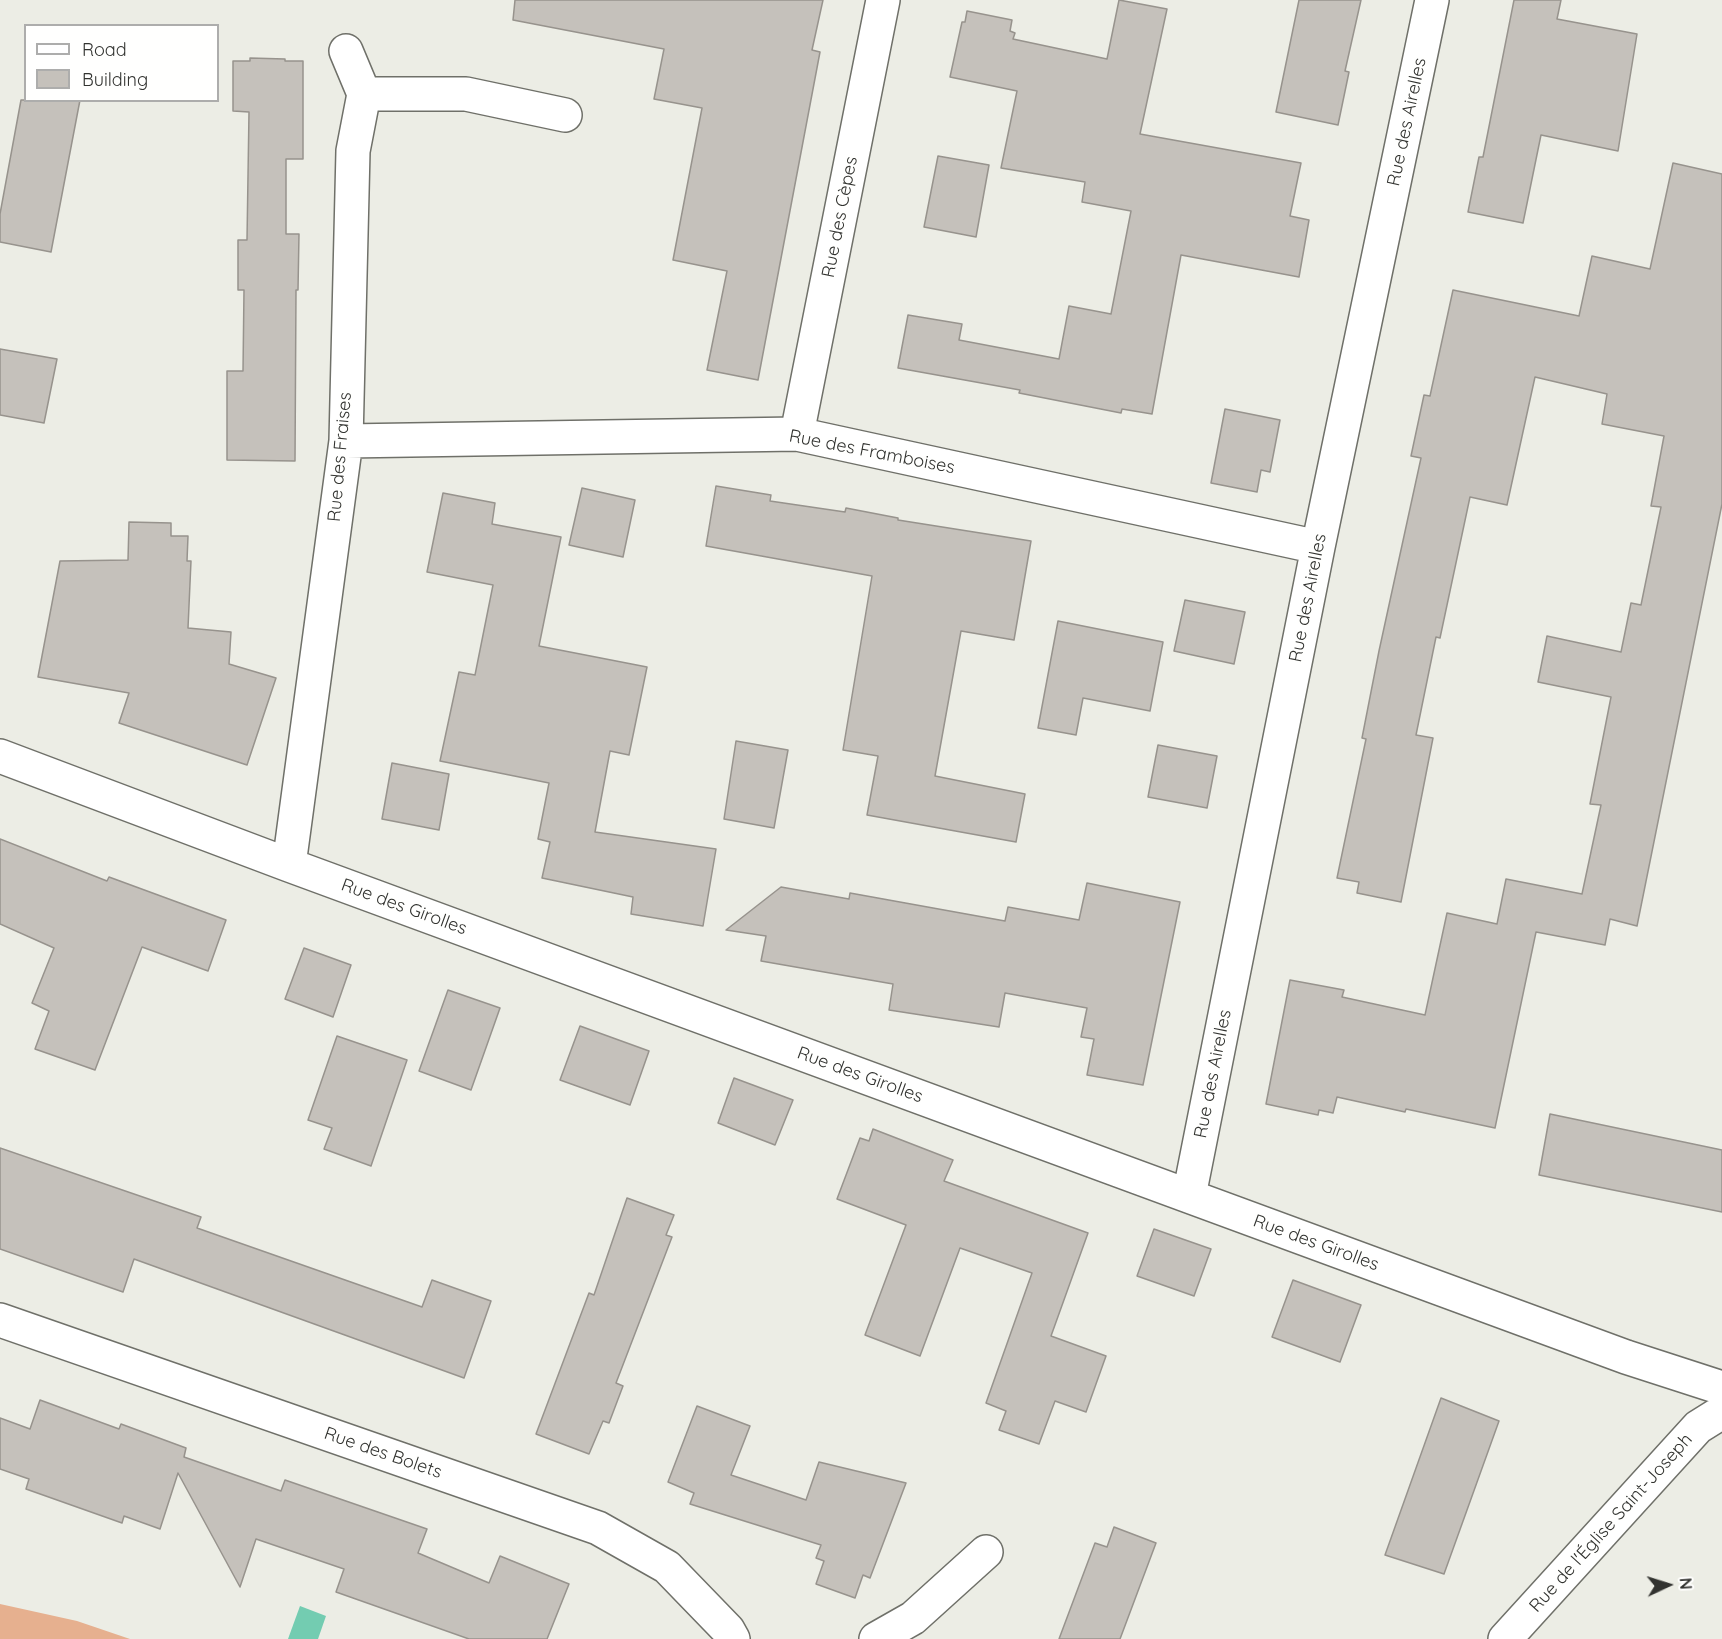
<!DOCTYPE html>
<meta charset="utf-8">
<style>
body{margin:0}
#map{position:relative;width:1722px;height:1639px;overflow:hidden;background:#ecede5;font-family:Quicksand,sans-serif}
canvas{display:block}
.legend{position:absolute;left:24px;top:24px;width:195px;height:78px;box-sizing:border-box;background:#fffffe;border:2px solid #adadac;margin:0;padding:8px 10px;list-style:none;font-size:18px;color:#323330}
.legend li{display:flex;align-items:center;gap:12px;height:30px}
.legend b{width:30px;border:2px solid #adadac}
.north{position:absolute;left:1638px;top:1555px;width:60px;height:60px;-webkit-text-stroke:4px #fffffe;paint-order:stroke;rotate:86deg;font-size:16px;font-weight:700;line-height:24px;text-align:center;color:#323330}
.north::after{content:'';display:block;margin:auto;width:21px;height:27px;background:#323330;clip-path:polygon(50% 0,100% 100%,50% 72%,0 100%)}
</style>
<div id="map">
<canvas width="1722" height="1639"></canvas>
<ul class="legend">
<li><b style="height:8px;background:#fff"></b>Road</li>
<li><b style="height:16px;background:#c5c1bb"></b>Building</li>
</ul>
<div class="north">N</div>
</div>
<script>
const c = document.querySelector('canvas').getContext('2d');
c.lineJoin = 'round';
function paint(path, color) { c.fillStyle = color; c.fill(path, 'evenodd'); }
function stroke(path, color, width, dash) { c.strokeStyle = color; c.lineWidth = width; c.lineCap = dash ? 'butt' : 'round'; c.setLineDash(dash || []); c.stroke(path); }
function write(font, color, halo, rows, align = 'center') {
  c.font = font + ' Quicksand,sans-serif'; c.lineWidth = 4.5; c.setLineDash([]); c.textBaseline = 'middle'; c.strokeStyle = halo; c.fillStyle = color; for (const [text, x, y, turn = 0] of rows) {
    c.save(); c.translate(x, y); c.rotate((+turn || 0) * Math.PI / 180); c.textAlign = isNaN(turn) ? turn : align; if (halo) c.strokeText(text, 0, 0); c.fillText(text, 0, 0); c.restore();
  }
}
paint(new Path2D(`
 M0,1604L77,1621L130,1639H0Z`), '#e6b08f');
paint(new Path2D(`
 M300,1606L326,1616L318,1639H288Z`), '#73ccb1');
const building = new Path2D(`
 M515,0H823L812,50L820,52L758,380L707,370L727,271L673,260L702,108L654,99L664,49L513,20Z
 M1119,0L1167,9L1140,134L1301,163L1290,216L1309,220L1299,277L1181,255L1152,414L1122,409L1121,413L1019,393L1020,390L898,368L908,315L962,324L959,340L1059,359L1069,306L1111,314L1131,211L1082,202L1085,182L1001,168L1017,91L950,77L962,22H965L967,11L1012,20L1010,31L1015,33L1013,39L1107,59Z
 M1299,0H1361L1345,71L1349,72L1338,125L1276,112Z
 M1514,0H1561L1557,19L1637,34L1618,151L1541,135L1523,223L1468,212L1479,157H1483Z
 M250,58L285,59V61H303V159H286V234H299L298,290H296L295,461L227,460V371H243L244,290H238V240H247L249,112L233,111V61H250Z
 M21,100H80L51,252L0,242V214Z
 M938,156L989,165L976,237L924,227Z
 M1673,163L1722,174V504L1637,926L1610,919L1605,945L1536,932L1495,1128L1406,1109L1405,1112L1337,1097L1333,1113L1319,1110L1318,1115L1266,1104L1290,980L1344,990L1342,997L1425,1015L1447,913L1497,924L1506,879L1582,894L1601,805L1590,804L1611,697L1538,682L1547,636L1621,652L1631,603L1641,605L1661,507L1651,506L1664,436L1602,424L1607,394L1535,377L1507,505L1470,497L1440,638L1436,637L1416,735L1433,738L1401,902L1357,893L1359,882L1337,878L1366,739L1362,738L1379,651L1421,458L1411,456L1424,395L1430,396L1453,290L1579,316L1592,256L1650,269Z
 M0,349L57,359L44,423L0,415Z
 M1225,409L1280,420L1270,472L1261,470L1257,492L1211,483Z
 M716,486L771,495L770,501L845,512L846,508L898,518V520L1031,541L1014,640L961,631L935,776L1025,794L1016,842L867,815L878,756L843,750L872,576L706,546Z
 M582,488L635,500L623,557L569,545Z
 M443,493L495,503L492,524L561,537L539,646L647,667L629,755L610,751L595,832L716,849L703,926L631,914L633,897L542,878L550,842L538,839L549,783L440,761L459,672L475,675L493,585L427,572Z
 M129,522L171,523V536H188L187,561H191L188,628L231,632L229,664L276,678L247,765L119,723L129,693L38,677L60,561L128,560Z
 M1185,600L1245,612L1234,664L1174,651Z
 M1058,621L1163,642L1150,711L1083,698L1076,735L1038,728Z
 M736,741L788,750L774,828L724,819Z
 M1158,745L1217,756L1207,808L1148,797Z
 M392,763L449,774L439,830L382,819Z
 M0,839L107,881L109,877L226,920L208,971L142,947L95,1070L35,1049L49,1011L32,1003L54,948L0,924Z
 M1087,883L1180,902L1143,1085L1087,1075L1094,1039L1081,1037L1087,1008L1005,993L999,1027L889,1010L893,984L761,961L766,936L726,930L781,887L849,899L850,893L1005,921L1008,907L1079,920Z
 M304,948L351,965L333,1017L285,999Z
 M448,990L500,1008L471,1090L419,1071Z
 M580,1026L649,1051L630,1105L560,1080Z
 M337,1036L407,1060L371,1166L324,1149L332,1128L308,1120Z
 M734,1078L793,1100L775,1145L718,1123Z
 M1550,1114L1722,1150V1212L1539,1175Z
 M873,1129L953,1160L944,1181L1088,1233L1051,1336L1106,1356L1086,1412L1055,1401L1039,1444L999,1430L1006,1411L986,1403L1032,1273L960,1248L920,1356L865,1335L906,1225L837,1199L860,1138L869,1141Z
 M0,1148L201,1217L197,1228L422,1307L432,1280L491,1301L464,1378L134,1259L123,1292L0,1249Z
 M627,1198L674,1215L666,1235L672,1237L616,1383L623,1386L609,1423L603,1421L589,1454L536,1434L589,1293L594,1295Z
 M1154,1229L1211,1249L1194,1296L1137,1276Z
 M1293,1280L1361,1305L1340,1362L1272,1337Z
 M1441,1398L1499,1421L1444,1574L1385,1555Z
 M40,1400L119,1429L121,1424L186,1448L184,1457L281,1491L285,1480L427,1529L418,1553L489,1583L500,1556L569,1584L547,1639H469L336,1592L344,1569L256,1539L240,1587L178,1473L160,1529L124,1516L122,1523L26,1489L29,1479L0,1469V1418L30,1429Z
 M697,1406L750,1426L731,1475L806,1500L819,1462L906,1483L870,1578L863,1575L855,1598L816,1584L824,1561L816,1558L821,1545L690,1504L694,1493L668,1482Z
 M1114,1527L1156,1543L1120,1639H1059L1095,1543L1107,1547Z`);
paint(building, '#c5c1bb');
stroke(building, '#97938d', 1.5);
const minor = new Path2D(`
 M364,94H466L565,115
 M797,434L883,0
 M346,441L797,434L1318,547
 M0,756L289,865L1626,1357L1722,1388
 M289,865L346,441L353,151L364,94L346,51
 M1189,1196L1318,547L1432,0
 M0,1320L598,1528L667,1567L728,1630L733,1639
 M876,1639L913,1618L986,1552
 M1505,1639L1698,1427L1722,1412`);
stroke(minor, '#6f7069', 36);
stroke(minor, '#fff', 33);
write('18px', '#323330', '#fffffe', [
 ["Rue des Airelles",1407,122,-78],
 ["Rue des Cèpes",840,217,-79],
 ["Rue des Framboises",872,452,11],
 ["Rue des Fraises",340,457,-85],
 ["Rue des Airelles",1308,598,-79],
 ["Rue des Girolles",404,907,20],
 ["Rue des Airelles",1213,1074,-79],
 ["Rue des Girolles",860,1075,20],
 ["Rue des Girolles",1316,1243,20],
 ["Rue des Bolets",383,1453,19],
 ["Rue de l'Église Saint-Joseph",1611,1523,-48]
]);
</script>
